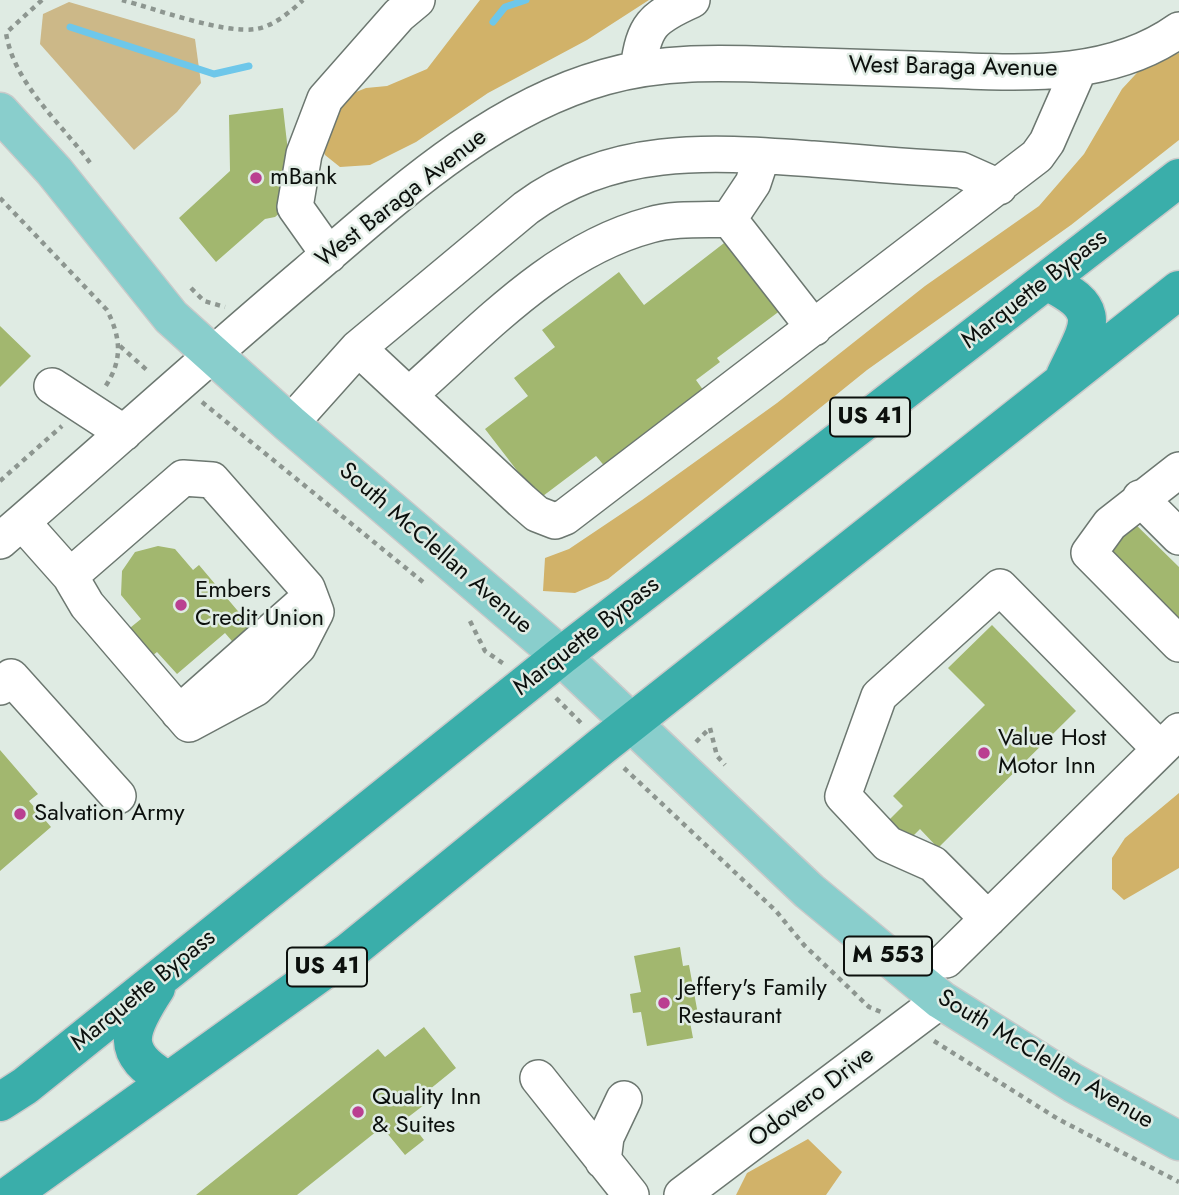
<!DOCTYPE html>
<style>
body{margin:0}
canvas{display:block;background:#dfebe3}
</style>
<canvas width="1179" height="1195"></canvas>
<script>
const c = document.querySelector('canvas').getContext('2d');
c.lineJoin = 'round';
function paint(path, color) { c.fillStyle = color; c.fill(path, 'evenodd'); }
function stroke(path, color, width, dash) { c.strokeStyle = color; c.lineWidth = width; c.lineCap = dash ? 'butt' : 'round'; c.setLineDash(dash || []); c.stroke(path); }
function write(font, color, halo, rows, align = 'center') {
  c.font = font + ' Jost,sans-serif'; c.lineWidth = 5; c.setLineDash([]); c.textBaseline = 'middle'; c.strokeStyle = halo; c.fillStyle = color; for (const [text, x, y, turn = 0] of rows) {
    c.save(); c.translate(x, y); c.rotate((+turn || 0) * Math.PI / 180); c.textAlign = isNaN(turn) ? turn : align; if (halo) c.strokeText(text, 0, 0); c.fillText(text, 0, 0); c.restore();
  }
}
paint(new Path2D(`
 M69,2L195,39L201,83L177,112L134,150L40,44L43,14Z`), '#ccb888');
paint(new Path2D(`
 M480,0H649L587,40L488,93L416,142L370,165L340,167L325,155L321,144L333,111L351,94L366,88L387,86L427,69Z
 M1179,53V140L1071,225L867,370L608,579L575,593L543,591L545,558L569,549L642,500L777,403L925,286L1039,206L1084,154L1122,89L1147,62Z
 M1179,793V868L1124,900L1112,889V858L1125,838Z
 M808,1139L842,1172L826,1195H736L747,1173Z`), '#d1b269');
stroke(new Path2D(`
 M493,22L505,7L526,0
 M70,27L214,74L249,66`), '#6ec7ea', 7);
paint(new Path2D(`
 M283,108L292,186L289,205L275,217L265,219L216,262L179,218L230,171L229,115Z
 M728,240L781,310L717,358L720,362L696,380L706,394L607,469L596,456L539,499L485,429L528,396L514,378L555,347L542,330L619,272L644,305Z
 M0,326L31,356L0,387Z
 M1128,517L1179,567V632L1095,550Z
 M158,546L175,549L193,570L199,565L275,655L257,670L225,633L177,674L157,652L143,663L120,636L141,619L121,595L122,571L135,552Z
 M992,625L1076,711L938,848L920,829L906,843L886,823L903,806L893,796L985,705L948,668Z
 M0,750L38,794L29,801L51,827L0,871Z
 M680,947L683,966L689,965L699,1020L690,1022L693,1038L647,1046L641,1012L633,1013L630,994L641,992L634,956Z
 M424,1027L456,1068L419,1098L424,1105L407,1118L424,1140L405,1155L382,1127L297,1195H196L378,1049L385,1057Z`), '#a2b76f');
const minor = new Path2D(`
 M638,69C644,25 652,18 692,0
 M729,219L753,183L762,156
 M329,255L295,207L304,154L325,99L399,15L417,0
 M358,348L522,501L537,514L555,521L565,517L1037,156L1047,142L1079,69
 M52,386L124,433
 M409,395C482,331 553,251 650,225C674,218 704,220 729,219L814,328
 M290,424L358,348L526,208C613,144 711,152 813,159C862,163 912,167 961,170L999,187
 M1179,470L1110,524L1089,553L1179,644
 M1140,498L1179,537
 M22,522L70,576L87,605L189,724L256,688L298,647L316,612L307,588L212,480L183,478L70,576
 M0,541C103,452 203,361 307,273C396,197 490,109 605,77C665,60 726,63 787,65C839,67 891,68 943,70C1024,73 1110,79 1179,30
 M0,687L11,677L118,796
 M179,713L310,597
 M988,919L933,864L888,844L843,796L879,696L1000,587L1160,749
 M946,960L1179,731
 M538,1078L631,1195
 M603,1161L606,1137L624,1099
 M682,1195L941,1000`);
const major = new Path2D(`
 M0,112L54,171L171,317L290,424L561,656L809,891L941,1000L1073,1083L1179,1141`);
const highway = new Path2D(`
 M1046,281C1106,310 1089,325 1065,376
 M156,988C128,1031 118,1053 169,1081
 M0,1102L25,1086L561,656L1179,178
 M10,1195L349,952L602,746L1179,290`);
stroke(minor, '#6c7770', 38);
stroke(major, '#cacaca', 41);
stroke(highway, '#cacaca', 41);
stroke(new Path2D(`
 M42,0L6,33C14,84 61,123 91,164
 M122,0C156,9 223,34 256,29C274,26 290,12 303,0
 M0,198L107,310C121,338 123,360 105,387
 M191,288L204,301L225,307
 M120,346L149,372
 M202,402L423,582
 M0,481L62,426
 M470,621L485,651L504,664
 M556,698L582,724
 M710,728L717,756L725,765
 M696,742L710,728
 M624,768L776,911L804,945L869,1007L881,1012
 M934,1041L1058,1119L1179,1182`), '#8d9690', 4.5, [5, 5]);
stroke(minor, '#fff', 35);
stroke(major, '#89cecc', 38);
stroke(highway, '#3aaeaa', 38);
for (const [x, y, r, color] of [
 [256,178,7,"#ba3f91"],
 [181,605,7,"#ba3f91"],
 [984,753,7,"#ba3f91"],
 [20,814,7,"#ba3f91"],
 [664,1003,7,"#ba3f91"],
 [358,1112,7,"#ba3f91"]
]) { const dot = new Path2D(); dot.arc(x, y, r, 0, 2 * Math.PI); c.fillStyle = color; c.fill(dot); stroke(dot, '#dfebe3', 2.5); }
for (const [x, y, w] of [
 [870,417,80],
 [888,956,88],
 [327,967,80]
]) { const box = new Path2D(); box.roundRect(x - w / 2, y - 19.5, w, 39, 5); c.fillStyle = '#dfebe3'; c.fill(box); stroke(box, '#0c100d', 2); }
write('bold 23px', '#0c100d', null, [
 ["US 41",870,417],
 ["M 553",888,956],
 ["US 41",327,967]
]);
write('24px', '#0c100d', '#dfebe3', [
 ["West Baraga Avenue",953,68,1],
 ["West Baraga Avenue",402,199,-38],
 ["Marquette Bypass",1035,290,-38],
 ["South McClellan Avenue",435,549,41],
 ["Marquette Bypass",587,637,-38],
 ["Marquette Bypass",144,991,-39],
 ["South McClellan Avenue",1045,1060,31],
 ["Odovero Drive",812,1098,-37]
]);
write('24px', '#0c100d', '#dfebe3', [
 ["mBank",270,178],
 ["Embers",195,591],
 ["Credit Union",195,619],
 ["Value Host",998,739],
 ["Motor Inn",998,767],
 ["Salvation Army",34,814],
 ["Jeffery's Family",678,989],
 ["Restaurant",678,1017],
 ["Quality Inn",372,1098],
 ["& Suites",372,1126]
], 'left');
</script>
